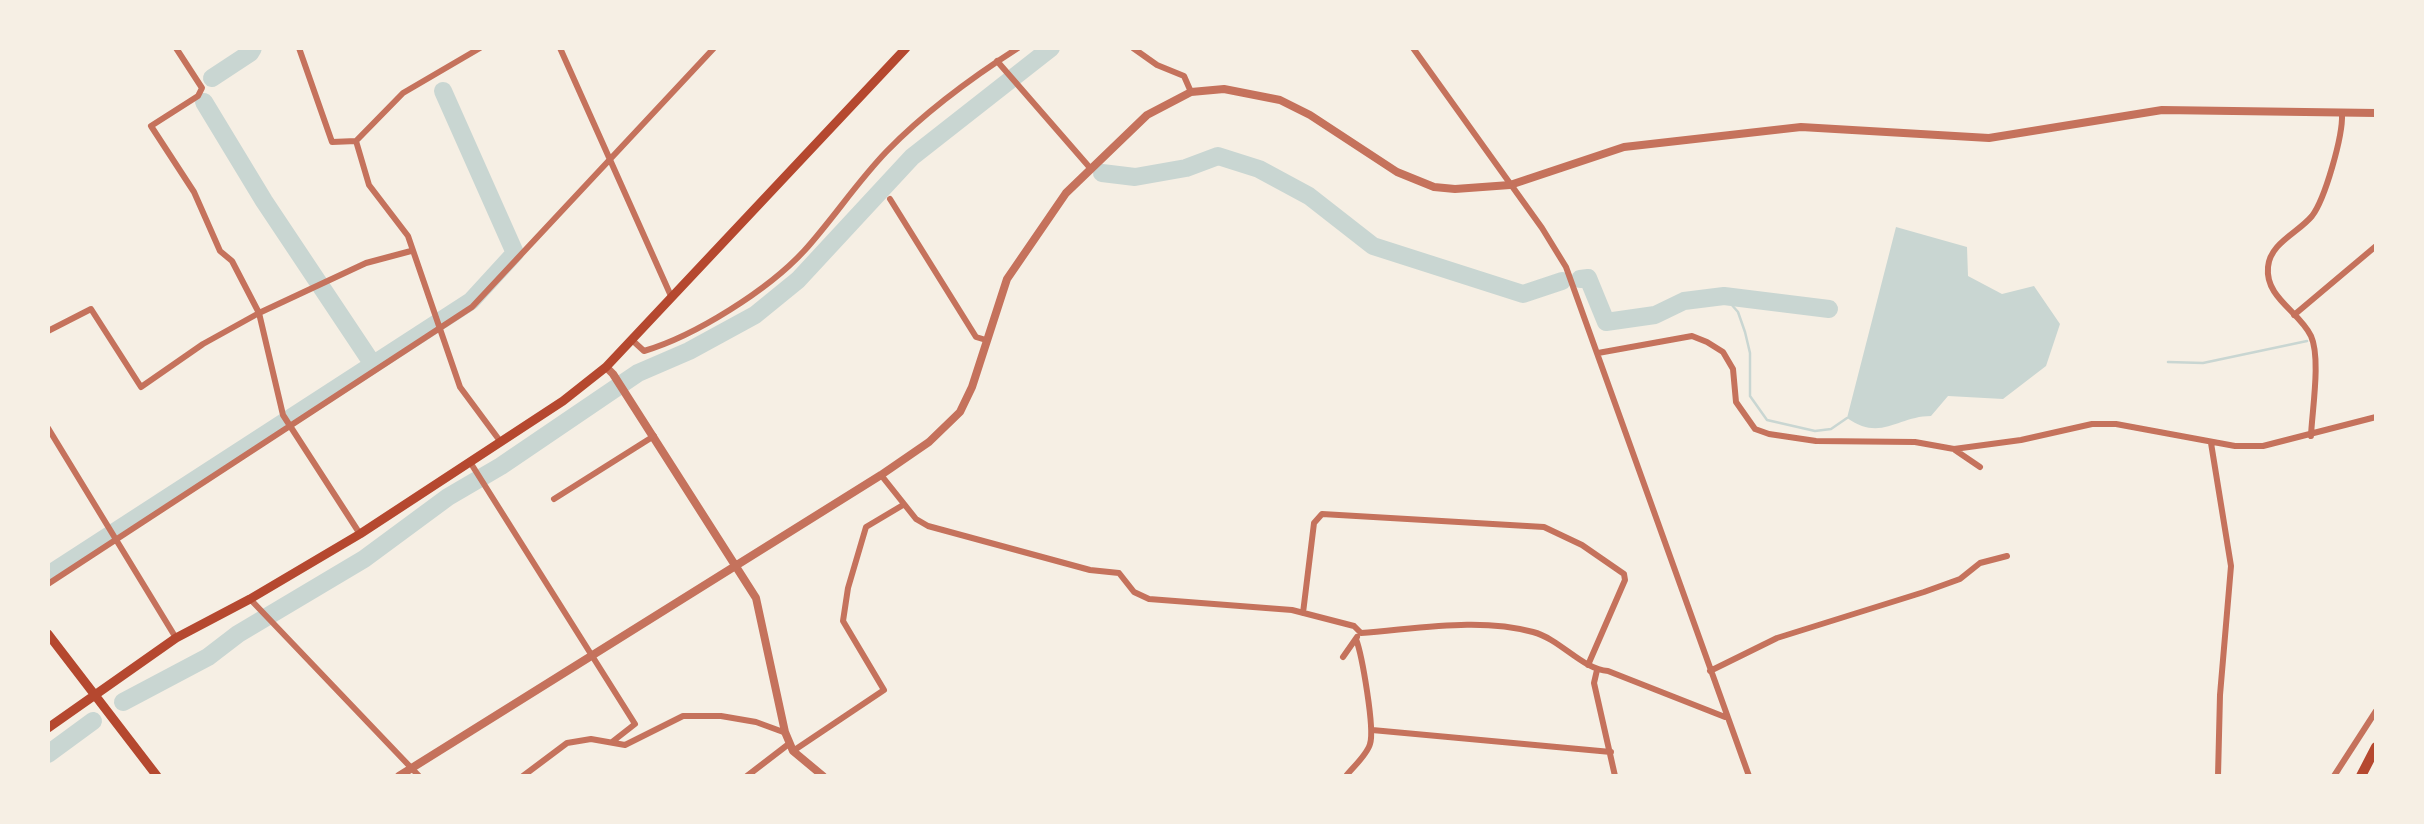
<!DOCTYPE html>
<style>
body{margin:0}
#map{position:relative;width:2424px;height:824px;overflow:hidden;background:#f6efe4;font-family:"PT Sans",sans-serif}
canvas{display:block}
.frame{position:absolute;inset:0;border:50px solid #f6efe4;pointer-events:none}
</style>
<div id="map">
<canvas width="2424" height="824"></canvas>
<div class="frame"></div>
</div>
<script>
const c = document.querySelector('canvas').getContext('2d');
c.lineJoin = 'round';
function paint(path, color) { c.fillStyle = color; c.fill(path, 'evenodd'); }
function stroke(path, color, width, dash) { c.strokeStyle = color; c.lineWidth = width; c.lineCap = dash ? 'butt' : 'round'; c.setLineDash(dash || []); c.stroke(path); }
paint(new Path2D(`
 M1896,227L1967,247L1968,276L2002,294L2034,286L2060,324L2046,366L2003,399L1948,396L1931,416C1898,416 1881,442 1847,418Z`), '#c9d6d2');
stroke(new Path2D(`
 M1724,296L1738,312L1745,332L1750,353V396L1767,420L1815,431L1831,429L1847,418
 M2168,362L2203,363L2307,341`), '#c9d6d2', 2.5);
stroke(new Path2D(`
 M212,78L250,53L253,48
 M204,102L264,201L372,363
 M1102,173L1135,177L1186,168L1218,156L1259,169L1309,196L1373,246L1523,294L1562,281
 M1580,279L1588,278L1606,322L1655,315L1684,301L1724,296L1829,309
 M48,575L471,301L515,253L443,91
 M123,702L208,657L238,634L364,559L448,497L501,466L638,373L689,351L755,315L798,280L912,157L1051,48
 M48,754L93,721`), '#c9d6d2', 18);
stroke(new Path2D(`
 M176,48L202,88L198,96L151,126L194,192L220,251L232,261L259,313L283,415L360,534
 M299,48L332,142L356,141L403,93L480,48
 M560,48L671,296
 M1133,48L1157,65L1184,76L1191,92
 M1413,48L1542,228L1566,267L1749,776
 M997,61L1091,169
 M356,141L369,185L408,236L460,387L500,441
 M890,199L976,337L986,340
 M2294,315L2376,246
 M48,331L91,309L141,387L203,344L259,313L366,263L411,251
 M632,340L644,351C695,336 768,290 804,251C833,219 857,182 887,151C926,111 971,78 1018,48
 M1598,353L1692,336L1707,342L1723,352L1733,369L1736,402L1755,429L1769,434L1816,441L1915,442L1954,449L2021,440L2092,424H2116L2235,446H2263L2376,417
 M48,428L176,638
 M2311,436C2312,411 2321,358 2311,336C2299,311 2265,298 2268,267C2270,243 2298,233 2312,216C2325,199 2343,136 2342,114
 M2211,443L2231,566L2220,695L2218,776
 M1955,450L1980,467
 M470,462L635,724L612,742
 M881,475L916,519L928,526L1090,570L1119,573L1134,592L1149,599L1292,610L1354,626L1361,633C1417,629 1479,617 1533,632C1560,639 1583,670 1608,671L1725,717
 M554,499L654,436
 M48,584L472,307L714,48
 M250,599L419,776
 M1303,613L1314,523L1322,514L1544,527L1582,545L1624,574L1625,580L1588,665
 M1343,657L1357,637
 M1597,670L1594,683L1615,776
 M1710,671L1777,638L1924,592L1960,579L1980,563L2007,556
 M1372,730L1611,752
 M793,751L884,690L843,621L848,588L866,527L903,505
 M523,776L567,743L591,739L625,745L683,716H721L756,722L786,733
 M747,776L790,743
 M1346,776C1353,767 1367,755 1370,744C1375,729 1362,655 1356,639
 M2334,776L2376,711`), '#c5725c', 6);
stroke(new Path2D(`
 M606,367L613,374L756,598L785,732L793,751L823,776
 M399,776L881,475L929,442L960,412L972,387L1007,279L1066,193L1147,115L1191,92L1224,89L1280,100L1310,115L1397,172L1434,187L1455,189L1510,185L1624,147L1801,127L1989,138L2162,110L2376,113`), '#c5725c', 8);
stroke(new Path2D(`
 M48,634L157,776
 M48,728L176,638L250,599L360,534L563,401L606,367L906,48`), '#b5482f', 9);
stroke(new Path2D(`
 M2361,776L2376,747`), '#b5482f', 10);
</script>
